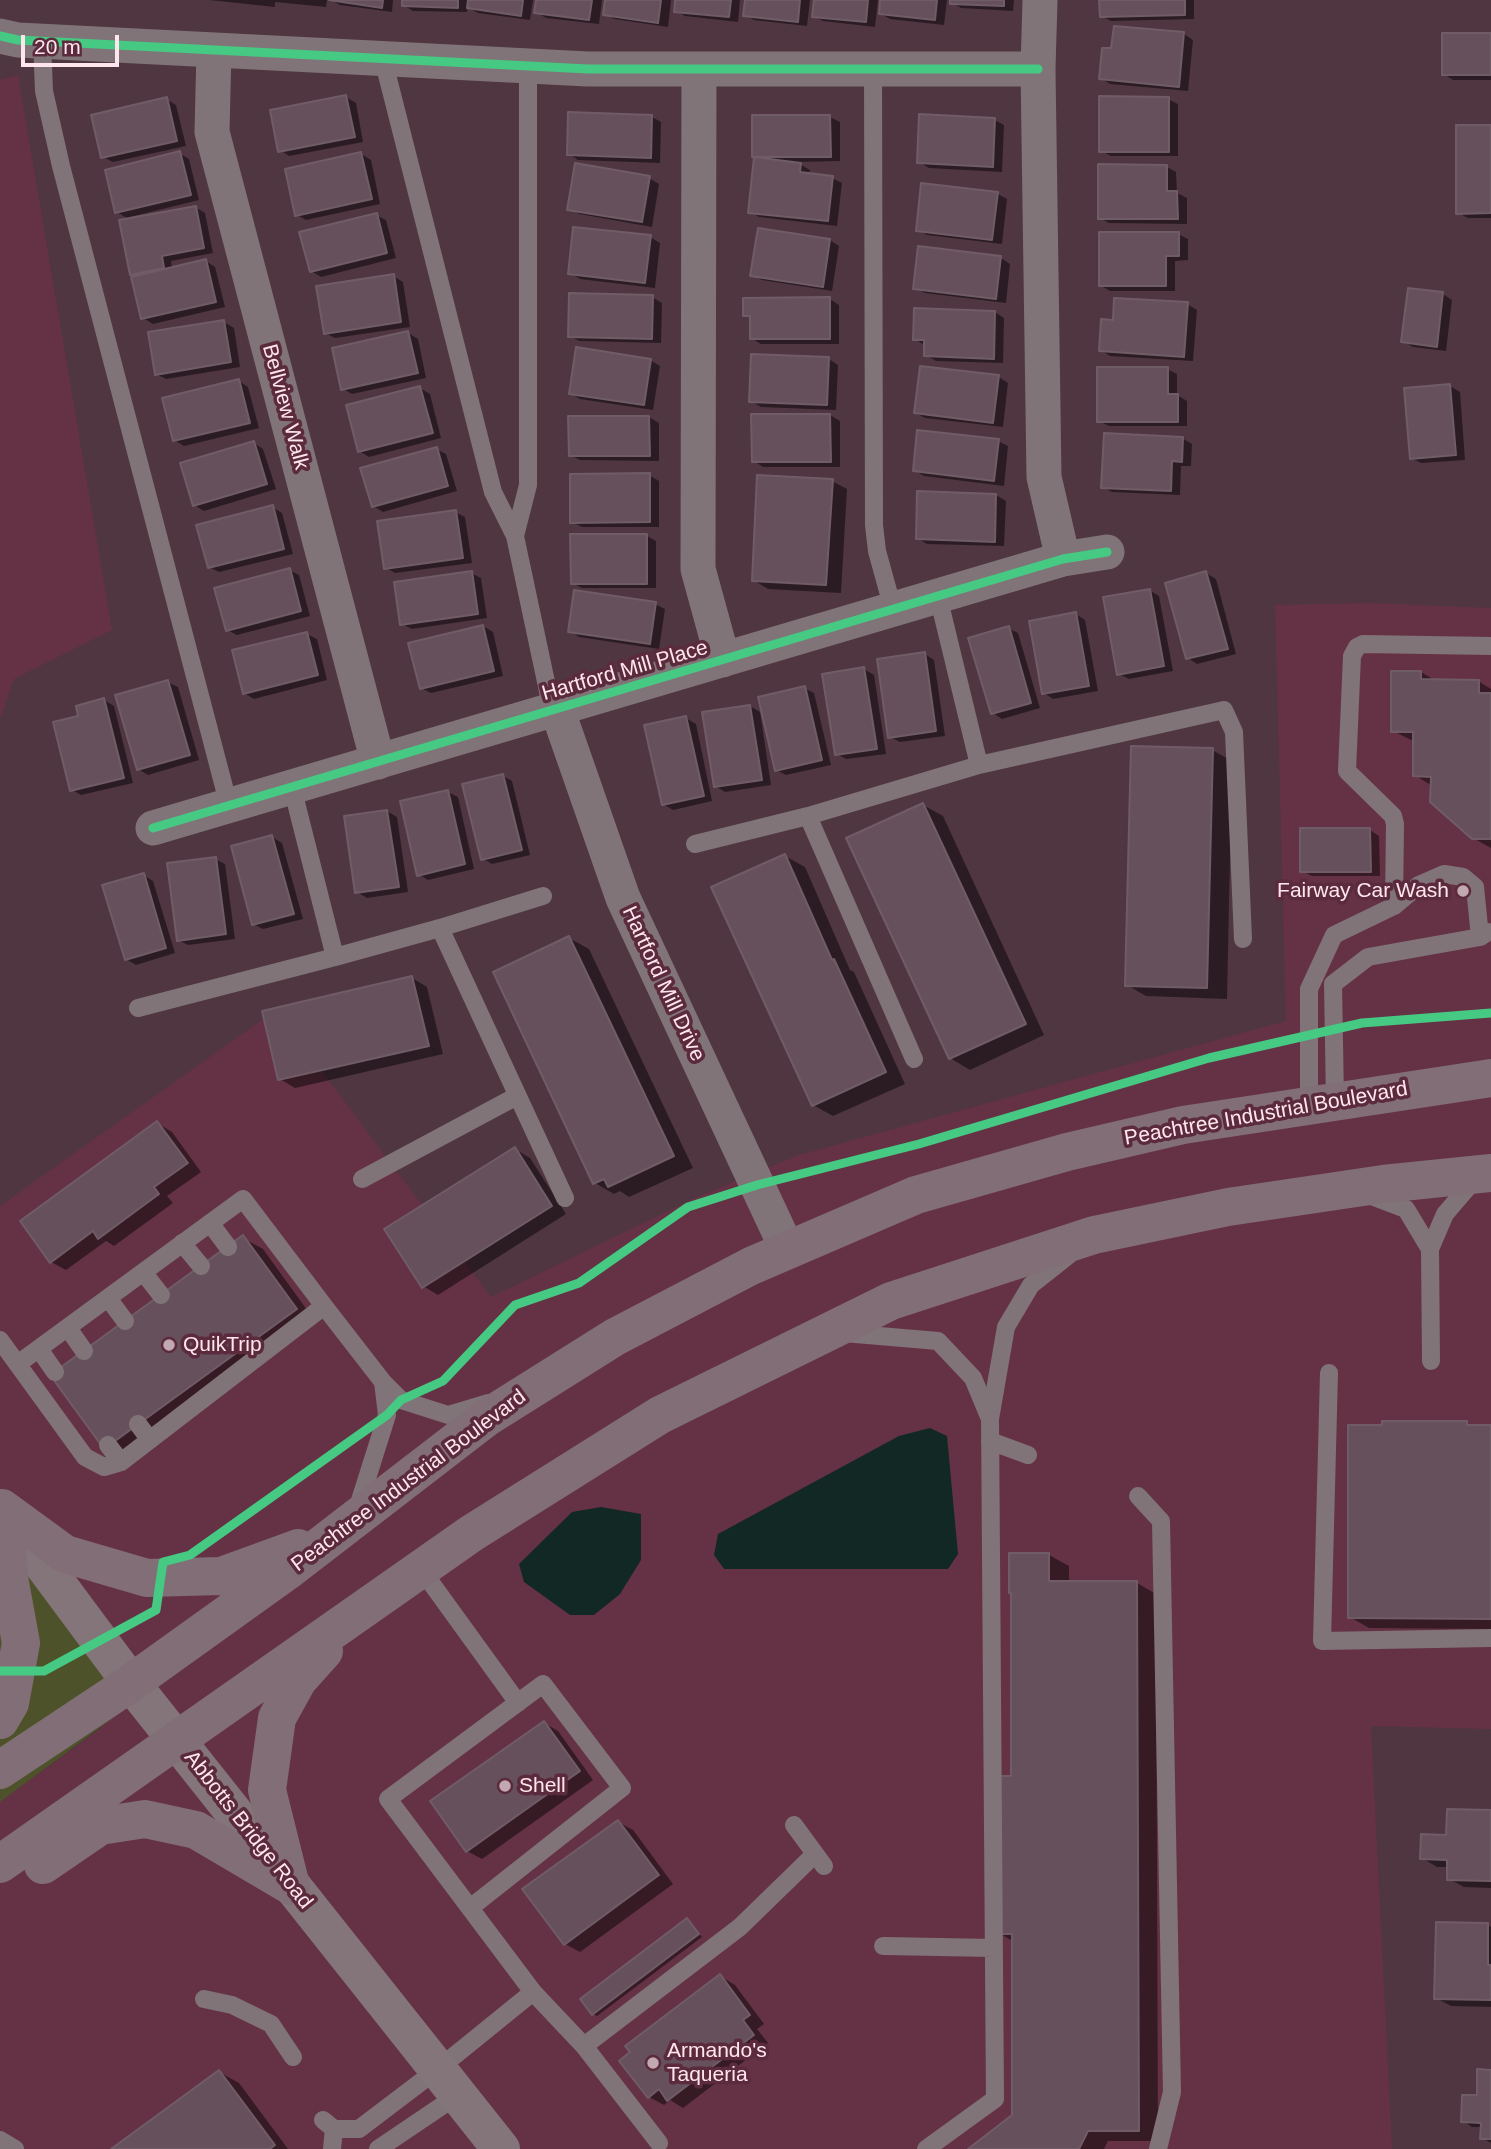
<!DOCTYPE html>
<style>
body{margin:0}
#map{position:relative;width:1491px;height:2149px;overflow:hidden;background:#503640;font-family:Arial,sans-serif}
canvas{display:block}
.scale{position:absolute;left:21px;top:35px;width:98px;height:32px;box-sizing:border-box;border:4px solid #ffe6ed;border-top:0;padding-left:9px;font-size:21px;line-height:24px;white-space:nowrap;color:#ffe6ed;-webkit-text-stroke:5px #5b2b3d;paint-order:stroke}
</style>
<div id="map">
<canvas width="1491" height="2149"></canvas>
<div class="scale">20 m</div>
</div>
<script>
const c = document.querySelector('canvas').getContext('2d');
c.lineJoin = 'round';
function paint(path, color) { c.fillStyle = color; c.fill(path, 'evenodd'); }
function stroke(path, color, width, dash) { c.strokeStyle = color; c.lineWidth = width; c.lineCap = dash ? 'butt' : 'round'; c.setLineDash(dash || []); c.stroke(path); }
function write(font, color, halo, rows, align = 'center') {
  c.font = font + ' Arial,sans-serif'; c.lineWidth = 7; c.setLineDash([]); c.textBaseline = 'middle'; c.strokeStyle = halo; c.fillStyle = color; for (const [text, x, y, turn = 0] of rows) {
    c.save(); c.translate(x, y); c.rotate((+turn || 0) * Math.PI / 180); c.textAlign = isNaN(turn) ? turn : align; if (halo) c.strokeText(text, 0, 0); c.fillText(text, 0, 0); c.restore();
  }
}
paint(new Path2D(`
 M18,75L112,630L14,679L0,719V80Z
 M1369,603L1491,608V1729L1371,1726L1392,2149H0V1802L101,1728L0,1519V1206L276,1010L491,1297L697,1197L799,1155L1286,1021L1275,605Z`), '#653245');
paint(new Path2D(`
 M0,1519L136,1701L0,1802Z`), '#4e522a');
paint(new Path2D(`
 M930,1428L947,1436L958,1554L948,1569H724L714,1555L718,1534L899,1436Z
 M601,1507L641,1514V1560L620,1594L594,1615H570L524,1582L519,1564L572,1512Z`), '#112825');
paint(new Path2D(`
 M209,0H327L326,7L275,2V7Z
 M331,0H393L392,12L340,5Z
 M404,0H533L530,20L478,13L467,7V12L413,11L403,5Z
 M538,0H602L599,24L546,18L536,12Z
 M607,0H671L668,27L614,19L605,14Z
 M677,0H740L738,22L685,16L676,11Z
 M746,0H810L807,26L754,20L745,15Z
 M816,0H878L875,27L823,21L814,16Z
 M882,0H947L944,25L890,19L881,14Z
 M952,0H1014L1013,11L961,8L952,3Z
 M1101,0H1194V19L1111,21L1101,16Z
 M1115,28L1184,34L1193,40L1188,91L1110,84L1101,78L1113,50Z
 M1491,35V80H1453L1444,74Z
 M346,97L356,103L363,142L289,156L280,150Z
 M166,99L176,105L186,146L113,162L103,157Z
 M1168,99L1178,104V156H1111L1101,151Z
 M652,117L661,122L660,163L578,160L569,154Z
 M830,117L840,122V161L796,162L810,170L809,175L832,178L842,183L837,226L759,217L750,212L756,157L754,156Z
 M995,120L1004,125L1002,172L929,168L919,162Z
 M1491,127V218H1468L1458,213Z
 M179,153L189,159L199,200L130,217V220L117,212Z
 M361,154L371,160L380,204L306,220L297,215Z
 M1167,167L1176,172L1177,193L1187,198V224L1109,223L1100,218Z
 M649,178L659,184L652,227L579,214L569,209Z
 M998,194L1007,199L1002,244L927,235L918,230Z
 M195,207L205,213L213,253L171,261L172,269L206,261L215,267L225,307L153,324L143,318L136,277L131,274Z
 M376,215L386,220L396,258L321,277L311,271Z
 M1178,234L1188,239V260L1175,261V291H1110L1100,285Z
 M650,237L660,243L655,288L580,279L570,273Z
 M830,240L839,246L832,291L762,280L752,275Z
 M1001,258L1010,264L1006,303L925,293L915,288Z
 M393,276L403,282L410,327L335,338L325,333Z
 M1410,290L1443,294L1452,300L1446,351L1413,347L1403,341Z
 M652,297L662,303L661,343L579,341L570,336Z
 M830,299L839,305V344H761L751,338V318L745,315Z
 M1187,304L1197,310L1193,361L1110,356L1101,350L1114,322Z
 M995,312L1004,318L1003,363L936,361L926,355L924,345L915,339Z
 M224,322L234,328L240,367L166,379L156,374Z
 M408,333L418,339L426,378L352,394L343,389Z
 M829,359L838,365L836,410L761,407L751,401Z
 M650,360L660,366L653,410L580,399L571,394Z
 M1167,369L1177,374V395L1187,401V426H1109L1099,421Z
 M999,377L1008,383L1003,427L925,418L916,413Z
 M239,381L248,387L259,428L184,446L174,440Z
 M1450,386L1460,392L1465,460L1421,463L1411,458Z
 M420,388L430,394L441,438L369,457L359,451Z
 M830,415L840,421V467H763L754,461Z
 M649,417L659,423V461L580,460L570,455Z
 M1182,438L1192,444L1191,466H1181L1180,495L1112,492L1103,487Z
 M998,441L1008,446L1004,486L924,476L914,470Z
 M254,443L263,449L276,489L204,511L194,505Z
 M436,449L446,454L457,491L383,512L373,506Z
 M649,475L659,481V527H582L572,522Z
 M832,481L847,489L841,593L768,589L753,580Z
 M996,495L1006,501L1004,546L927,544L917,538Z
 M272,507L282,513L293,554L219,572L209,567Z
 M455,512L465,517L472,563L395,573L386,568Z
 M647,536L656,541V588H582L572,583Z
 M289,570L299,575L310,616L237,635L227,630Z
 M471,573L481,578L487,618L412,629L402,624Z
 M1206,573L1216,579L1236,654L1197,664L1188,658Z
 M1149,590L1159,596L1173,671L1129,679L1119,674Z
 M655,604L665,609L659,649L579,637L570,631Z
 M1076,614L1085,620L1098,691L1053,699L1044,693Z
 M483,626L493,632L503,676L431,693L421,688Z
 M1008,628L1018,633L1040,708L1002,719L993,713Z
 M307,634L317,639L327,680L254,699L244,693Z
 M925,654L934,660L945,736L900,742L890,737Z
 M864,669L874,675L886,754L846,759L837,754Z
 M1421,672L1436,681H1478L1491,689V848L1473,838L1432,786L1415,775V742L1393,731Z
 M168,682L178,687L199,760L148,775L138,769Z
 M804,688L814,693L831,765L786,775L776,770Z
 M104,700L114,706L133,783L81,795L72,790L80,718Z
 M750,706L760,712L771,785L725,792L715,786Z
 M686,718L696,724L712,801L673,810L663,804Z
 M1212,750L1232,761L1227,999L1146,996L1127,985Z
 M503,776L512,781L530,855L492,864L482,858Z
 M448,792L458,797L474,869L428,880L418,874Z
 M923,805L943,816L1044,1035L970,1070L950,1058Z
 M387,811L397,817L408,892L367,898L357,892Z
 M1370,830L1379,836L1380,876H1312L1302,871Z
 M272,837L282,843L303,919L263,929L253,924Z
 M785,856L805,867L850,970L854,972L905,1084L833,1116L813,1105Z
 M215,859L225,864L235,939L188,945L178,940Z
 M143,875L153,881L175,953L136,965L126,959Z
 M569,938L589,949L693,1168L629,1197L620,1191L614,1194L595,1183Z
 M412,978L427,987L443,1054L295,1088L280,1079Z
 M157,1123L172,1132L201,1172L167,1196L173,1203L114,1246L106,1241L66,1270L51,1262Z
 M515,1149L530,1158L566,1214L438,1295L423,1286Z
 M243,1238L263,1249L315,1321L125,1459L105,1447Z
 M1467,1423L1474,1427H1491V1629L1369,1628L1350,1617Z
 M1049,1555L1069,1566V1582L1137,1583L1156,1594L1158,2141H1108L1104,2149H971L1014,2116V1942L999,1933L1013,1778V1593Z
 M544,1723L558,1731L593,1780L482,1859L467,1851Z
 M1491,1812V1888L1464,1887L1449,1879V1867H1437L1422,1858L1448,1837Z
 M618,1822L633,1830L673,1884L580,1952L565,1944Z
 M687,1920L702,1937L597,2016L593,2014Z
 M1488,1925L1491,1927V2007L1451,2006L1436,1998Z
 M720,1976L735,1985L764,2024L757,2029L768,2043L683,2108L670,2100L664,2105L649,2097Z
 M219,2072L239,2083L288,2149H114Z
 M1491,2072V2143L1482,2138V2127H1472L1463,2121Z`), '#0007');
const building = new Path2D(`
 M329,0H383L382,8Z
 M402,0H458V8L402,6Z
 M468,0H523L521,16L467,8Z
 M536,0H592L589,20L534,13Z
 M605,0H661L658,23L603,15Z
 M675,0H731L729,17L674,12Z
 M745,0H800L798,22L743,16Z
 M814,0H868L866,22L812,17Z
 M880,0H937L935,20L879,14Z
 M950,0H1004V6L950,4Z
 M1099,0H1185V15L1100,17Z
 M1114,26L1184,32L1179,87L1099,79L1102,48H1111Z
 M1442,33H1491V75H1442Z
 M346,95L355,137L278,152L270,110Z
 M1099,96L1169,97V152H1099Z
 M167,97L177,141L101,158L91,115Z
 M568,112L652,115L651,158L567,155Z
 M919,114L995,118L993,167L917,163Z
 M752,115H830L831,157H752Z
 M1456,125H1491V213L1456,214Z
 M180,151L191,195L115,213L105,170Z
 M361,152L372,199L295,216L285,169Z
 M754,157L801,163L800,172L833,176L828,221L748,213Z
 M575,163L650,176L642,222L567,210Z
 M1098,164L1167,165V191H1177L1178,219H1098Z
 M921,183L998,192L992,240L916,231Z
 M196,206L204,248L162,256L164,268L130,275L119,220Z
 M377,213L387,253L310,272L299,232Z
 M573,227L651,235L645,283L568,274Z
 M758,228L830,239L823,287L750,276Z
 M1099,232H1179V256H1166V286H1099Z
 M918,246L1001,256L996,299L913,289Z
 M206,259L216,302L141,319L131,277Z
 M394,274L401,322L324,334L316,286Z
 M1408,288L1443,292L1437,347L1401,342Z
 M569,293L653,295L652,339L568,337Z
 M830,297V339H750V316H743V298Z
 M1114,298L1188,302L1184,357L1099,351L1101,319L1113,320Z
 M914,308L995,311L994,359L924,356V340H913Z
 M224,320L231,362L155,375L148,332Z
 M408,331L418,373L341,390L332,348Z
 M576,347L651,359L644,405L569,394Z
 M751,354L829,357L827,405L749,402Z
 M920,366L999,375L993,423L914,413Z
 M1097,367H1168V394H1178V422H1097Z
 M239,379L250,423L173,441L162,398Z
 M1450,384L1456,455L1410,459L1404,388Z
 M420,386L433,433L358,452L346,405Z
 M751,414H830L831,462H752Z
 M568,416H649L650,456H569Z
 M917,430L999,439L994,481L913,471Z
 M1104,433L1183,437L1182,462L1172,461L1171,491L1101,488Z
 M254,441L267,484L193,506L180,463Z
 M437,447L448,486L372,507L360,468Z
 M650,473V522L570,523V474Z
 M757,475L833,479L826,585L752,581Z
 M917,491L996,494L995,542L916,539Z
 M273,505L284,549L208,568L196,525Z
 M456,510L463,558L384,569L377,521Z
 M570,534H647V584H571Z
 M290,568L301,611L226,631L214,588Z
 M472,571L478,614L400,625L394,582Z
 M1206,571L1228,649L1186,659L1165,583Z
 M1150,589L1164,666L1117,675L1103,597Z
 M574,590L656,602L650,644L568,632Z
 M1076,612L1089,686L1042,694L1029,621Z
 M483,625L494,671L420,689L408,643Z
 M1009,626L1031,703L991,714L968,638Z
 M307,632L318,675L243,694L232,650Z
 M925,652L936,731L888,738L877,659Z
 M864,667L877,749L835,755L822,674Z
 M1391,671H1421V679L1479,680V693H1491V839H1472L1430,802L1431,777L1413,776V732H1391Z
 M168,680L190,755L137,770L115,695Z
 M805,686L822,760L775,771L758,697Z
 M104,698L124,778L70,791L53,722L78,716L76,706Z
 M750,705L762,780L714,787L702,712Z
 M686,716L704,796L662,805L644,725Z
 M1131,746L1213,748L1207,988L1125,986Z
 M503,774L522,850L481,860L462,784Z
 M448,790L465,864L417,876L400,801Z
 M923,803L1026,1024L949,1059L846,838Z
 M387,810L399,887L355,893L344,816Z
 M1300,828H1370L1371,872H1300Z
 M272,835L294,914L252,925L231,846Z
 M785,854L832,960L834,959L886,1072L812,1106L711,887Z
 M216,857L226,934L177,941L167,863Z
 M144,873L166,948L125,960L102,885Z
 M569,936L674,1156L608,1187L604,1179L593,1184L493,972Z
 M412,976L429,1046L278,1080L262,1011Z
 M157,1121L188,1163L154,1187L159,1194L98,1239L93,1231L50,1263L20,1221Z
 M515,1147L552,1206L422,1288L384,1229Z
 M243,1235L297,1309L104,1449L50,1375Z
 M1382,1421H1467V1425H1491V1619L1348,1618V1425H1382Z
 M1009,1553H1049V1581H1137L1139,2131H1088L1079,2149H968L1012,2115V1934H997L996,1776H1011V1593H1009Z
 M544,1721L580,1771L466,1852L430,1801Z
 M1447,1809L1491,1810V1881L1447,1880V1860L1420,1859L1421,1834L1446,1835Z
 M618,1820L659,1875L564,1945L522,1889Z
 M687,1918L699,1934L592,2015L580,1999Z
 M1436,1922L1488,1923V1965H1491V2000L1434,1999Z
 M720,1974L750,2015L743,2020L754,2035L667,2101L659,2089L648,2098L619,2061L630,2052L625,2046Z
 M1477,2069L1491,2070V2139H1480L1481,2123L1461,2122L1462,2095H1477Z
 M219,2070L275,2145L270,2149H111Z`);
paint(building, '#66505c');
stroke(building, '#705c67', 2);
stroke(new Path2D(`
 M42,41L44,91L61,166L229,806
 M383,59L493,492L515,536L552,710
 M873,69L874,525L877,551L893,609
 M515,536L528,485V66
 M979,765L1224,710L1234,732L1243,939
 M292,787L335,957L440,928L565,1198
 M808,816L914,1059
 M695,844L808,816L979,765L938,596
 M1394,906L1395,824L1393,816L1347,771L1352,656L1357,647L1363,644L1491,646
 M440,928L543,896
 M138,1008L335,957
 M1335,1100L1333,984L1368,957L1480,937L1488,932
 M1309,1105V989L1334,935L1394,906L1419,885L1444,874L1463,877L1475,887L1480,937
 M362,1179L517,1096
 M1369,1195L1406,1209L1430,1249
 M210,1223L228,1247
 M182,1243L201,1266
 M143,1272L161,1295
 M108,1298L125,1321
 M324,1306L383,1382L401,1400L448,1415L488,1403
 M68,1328L84,1351
 M844,1333L938,1341L973,1378L990,1419
 M0,1340L85,1457L104,1467L121,1462L324,1306L243,1199L19,1363
 M39,1349L55,1372
 M1431,1361L1430,1249L1445,1214L1475,1179
 M1329,1373L1322,1641L1491,1638
 M138,1424L150,1440
 M990,1441L1028,1455
 M108,1445L121,1462
 M1138,1496L1161,1521L1172,2092L1158,2149
 M357,1510L387,1415L383,1382
 M421,1569L518,1703
 M794,1825L824,1866
 M470,1908L622,1788L543,1684L388,1799L533,1992
 M883,1946L994,1948
 M204,1999L232,2005L271,2024L293,2057
 M323,2120L334,2129H359L438,2069L533,1992L584,2046
 M0,2140L15,2149
 M659,2143L584,2046L740,1927L815,1854
 M332,2149L334,2129
 M378,2149L458,2095
 M926,2149L995,2099L990,1419L1006,1327L1031,1285L1069,1255`), '#807478', 18);
stroke(new Path2D(`
 M1040,0L1038,69L1044,477L1063,559
 M0,36L18,40L588,69H1038
 M214,50L212,132L378,762
 M699,69L698,569L723,660
 M557,709L623,898L788,1251
 M153,828L1063,559L1107,552`), '#807478', 35);
stroke(new Path2D(`
 M7,1516L131,1683L501,2149`), '#84757a', 38);
stroke(new Path2D(`
 M2,1508L65,1554L147,1578L221,1576L298,1548
 M0,1720L10,1703L21,1643L10,1583L2,1508
 M0,1770L131,1683L290,1569L486,1418L615,1337L751,1266L916,1195L1067,1152L1183,1125L1491,1078
 M0,1864L472,1533L660,1415L891,1301L1094,1235L1228,1207L1383,1184L1491,1173
 M43,1865L100,1826L145,1819L196,1830L291,1886
 M291,1886L267,1790L277,1718L298,1680L324,1651`), '#826e76', 38);
stroke(new Path2D(`
 M0,36L18,40L588,69H1038
 M153,828L1063,559L1107,552
 M0,1671H44L156,1610L163,1562L190,1555L387,1415L401,1400L443,1381L515,1305L579,1283L688,1207L757,1185L919,1144L1209,1058L1362,1023L1491,1013`), '#46c982', 9);
for (const [x, y, r, color] of [
 [1463,891,7,"#c2a8b0"],
 [169,1345,7,"#c2a8b0"],
 [505,1786,7,"#c2a8b0"],
 [653,2063,7,"#c2a8b0"]
]) { const dot = new Path2D(); dot.arc(x, y, r, 0, 2 * Math.PI); c.fillStyle = color; c.fill(dot); stroke(dot, '#5b2b3d', 2.5); }
write('21px', '#ffe6ed', '#5b2b3d', [
 ["Bellview Walk",285,407,75],
 ["Hartford Mill Place",625,671,-16],
 ["Hartford Mill Drive",663,984,65],
 ["Peachtree Industrial Boulevard",1266,1114,-10],
 ["Peachtree Industrial Boulevard",409,1481,-37],
 ["Abbotts Bridge Road",248,1830,52]
]);
write('21px', '#ffe6ed', '#5b2b3d', [
 ["Fairway Car Wash",1449,891,"right"],
 ["QuikTrip",183,1345],
 ["Shell",519,1786],
 ["Armando's",667,2051],
 ["Taqueria",667,2075]
], 'left');
</script>
